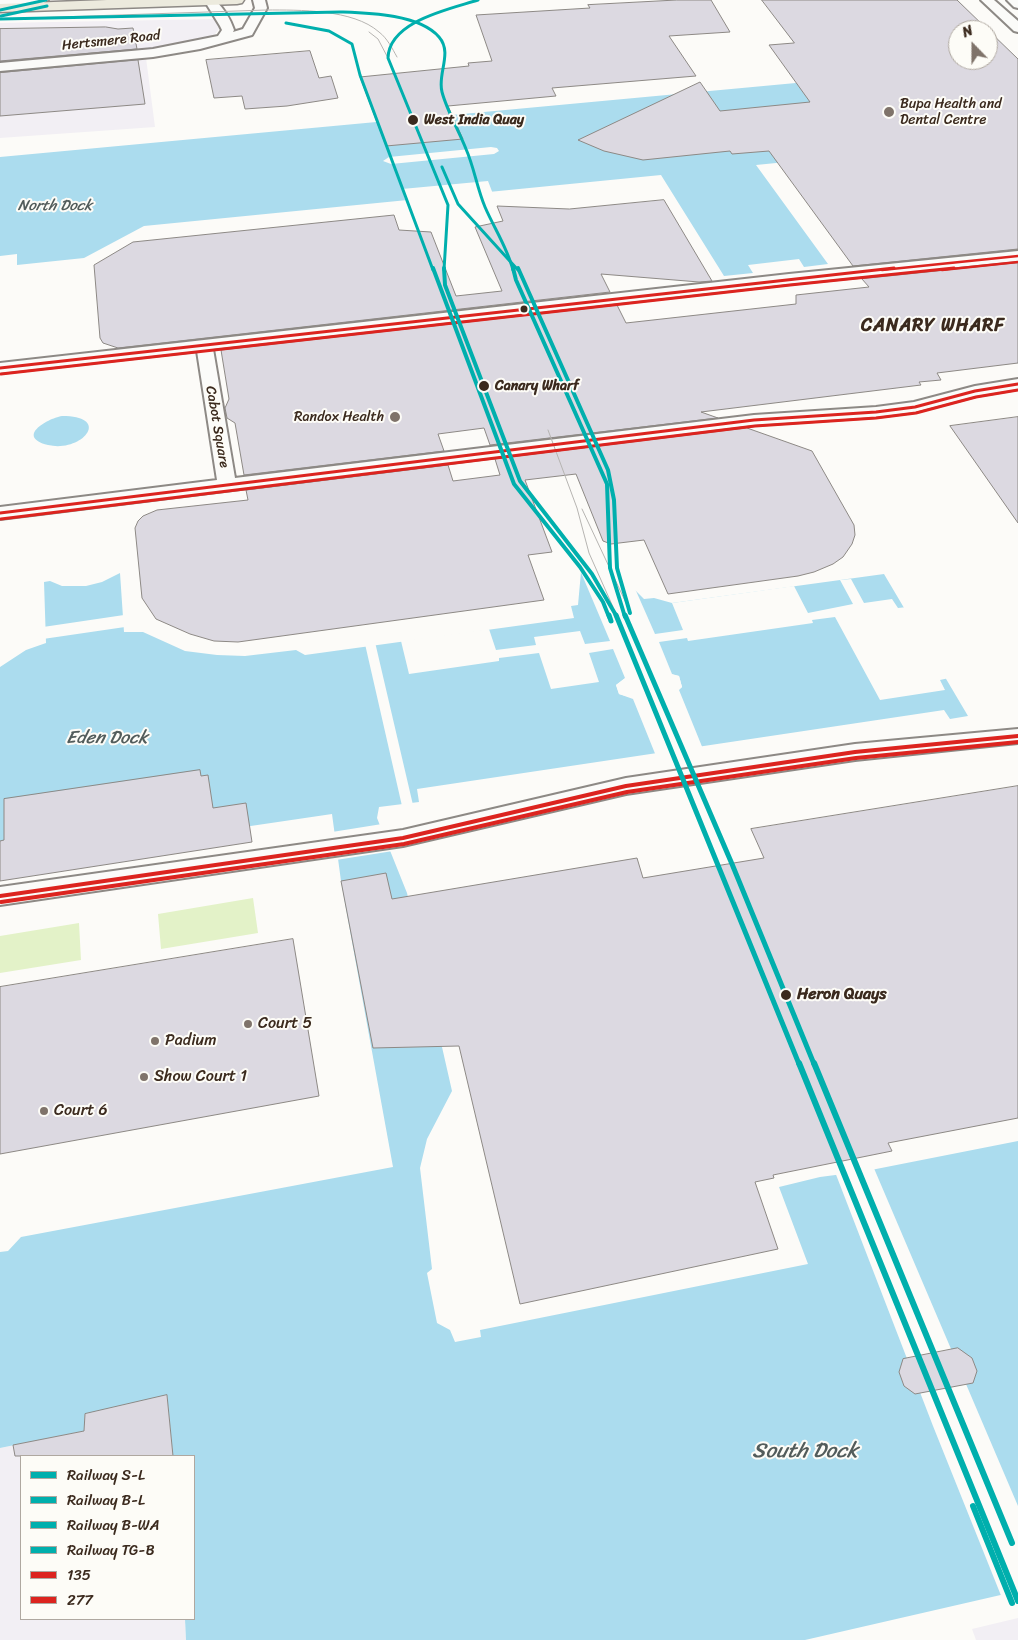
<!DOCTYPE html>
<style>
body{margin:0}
#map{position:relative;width:1018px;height:1640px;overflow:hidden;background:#fcfbf8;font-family:Sriracha,sans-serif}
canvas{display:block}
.legend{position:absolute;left:20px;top:1455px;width:175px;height:165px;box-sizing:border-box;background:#fdfcf7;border:1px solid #afa8a0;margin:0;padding:6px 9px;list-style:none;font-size:15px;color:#3b2a1e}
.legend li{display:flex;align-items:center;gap:10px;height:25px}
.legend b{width:25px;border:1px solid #afa8a0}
.north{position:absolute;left:948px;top:20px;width:50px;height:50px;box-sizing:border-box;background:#fdfcf7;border:1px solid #afa8a0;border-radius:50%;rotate:338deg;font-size:14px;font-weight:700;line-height:20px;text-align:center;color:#3b2a1e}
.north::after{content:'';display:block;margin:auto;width:18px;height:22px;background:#7f736a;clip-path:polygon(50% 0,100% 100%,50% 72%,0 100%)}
</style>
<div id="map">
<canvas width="1018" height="1640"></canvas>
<ul class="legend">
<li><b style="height:6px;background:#00afad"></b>Railway S-L</li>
<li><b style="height:6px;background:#00afad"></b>Railway B-L</li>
<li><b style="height:6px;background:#00afad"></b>Railway B-WA</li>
<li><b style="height:6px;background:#00afad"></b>Railway TG-B</li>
<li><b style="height:6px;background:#dc241f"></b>135</li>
<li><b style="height:6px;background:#dc241f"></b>277</li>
</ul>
<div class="north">N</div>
</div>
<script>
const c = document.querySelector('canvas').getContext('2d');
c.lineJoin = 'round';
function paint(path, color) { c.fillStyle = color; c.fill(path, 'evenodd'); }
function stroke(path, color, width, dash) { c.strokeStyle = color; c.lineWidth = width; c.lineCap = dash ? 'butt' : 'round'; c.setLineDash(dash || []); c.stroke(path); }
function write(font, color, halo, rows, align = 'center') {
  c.font = font + ' Sriracha,sans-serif'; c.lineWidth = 4; c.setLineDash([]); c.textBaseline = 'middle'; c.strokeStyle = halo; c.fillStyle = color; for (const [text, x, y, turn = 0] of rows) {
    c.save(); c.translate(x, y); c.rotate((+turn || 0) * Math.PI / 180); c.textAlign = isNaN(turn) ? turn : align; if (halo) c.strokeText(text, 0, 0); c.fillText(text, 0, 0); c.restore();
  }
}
paint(new Path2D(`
 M216,19L219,29L215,34L206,39L145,50L155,127L0,138V23Z
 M167,1395L173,1456H21V1619H185L186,1640H0V1448L84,1431L85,1414Z
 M1018,1618V1640H976L972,1629Z`), '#f2eff4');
paint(new Path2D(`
 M253,898L258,933L161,949L158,914Z
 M79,923L81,960L0,973V936Z`), '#e3f2c8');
paint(new Path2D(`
 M871,76L1018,139L756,165L828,264L804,267L799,259L748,265L753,273L724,276L661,175L144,226L84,258L17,265V254L0,256V157Z
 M62,416C113,416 82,453 48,445C16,437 46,419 62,416Z
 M613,568L644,599L654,598L672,603L884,574L968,716L950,719L944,710L417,789L419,802L379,807L377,818L407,893L452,1091L427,1139L420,1168L432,1269L427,1273L437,1323L450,1330L455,1342L481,1337L480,1330L808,1264L779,1187L820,1177L866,1171L1018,1141V1591L805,1640H186L185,1619H194V1456H173L167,1395L85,1414L84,1431L0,1448V1252L8,1251L21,1237L393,1167L341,881L332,814L0,863V667L26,650L46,643L44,582L50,581L62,586H86L102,582L120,573L124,632H143L185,651L217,655L245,656L296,650L305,655L574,618L571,606L578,605L581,572ZM665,673L679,676L682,687C667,700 638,701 619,694L616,685L627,677Z`), '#abdcee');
paint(new Path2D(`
 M491,147L497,148L499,151L494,154L391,164L383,161L389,157Z
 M488,181L493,194L406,203L402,189Z
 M613,565L633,584L655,634L683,630L672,603L794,586L808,613L853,604L840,580L851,579L864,603L892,599L898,608L907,607L949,678L940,680L945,690L880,700L835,617L812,620L813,623L688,641L687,638L659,642L672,674L679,676L682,687L679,690L703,749L656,756L633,699L619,694L616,685L625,678L613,649L589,653L599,682L551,689L539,653L499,658V661L409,674L401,641L489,629L496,650L536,645L534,637L580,631L585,644L610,641L580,570ZM665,675L677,679L680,686L673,691L633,697L621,692L619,686L628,680Z
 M124,615L125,627L43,639V627Z
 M375,642L413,805L402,806L365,644L371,645Z
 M382,824L393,851L336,860L332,832Z
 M873,1166L1018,1506V1594L1002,1598L933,1426L835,1172Z`), '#fcfbf8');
const building = new Path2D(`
 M677,0H711L730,32L669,36L696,76L552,88L556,96L448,106L463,139L386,146L360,77L469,66L468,63L492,61L476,15L590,8L588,5Z
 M762,0H957L988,30H958V60H988V30L1018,59V249L853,266L769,151L732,154L730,151L643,160L604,151L578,140L700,82L720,111L810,102L769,45L794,43Z
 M106,27L118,29L133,28L137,49L0,61V29Z
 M310,51L319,78L331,76L338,98L287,106L245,109L242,96L214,98L206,60Z
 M138,60L145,104L0,116V73Z
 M664,200L712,281L699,282L601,274L610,292L118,348L103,343L100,338L94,265L133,242L394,215L399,230L431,232L456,296L502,291L475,227L503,221L497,206L569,209Z
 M1018,263V363L937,373L941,380L919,382L921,385L701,412L718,418L490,445L484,428L438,434L444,451L244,475L235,423L227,418L225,408L229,399L221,350L617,305L626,323L796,304V295L869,287L862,279Z
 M1018,417V523L950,426Z
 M747,428L812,451L854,525L855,535L852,544L843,557L833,564L814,572L798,576L668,594L644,540L611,544L603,541L576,474L525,480L552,552L528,555L544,600L238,642L214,641L190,634L156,619L142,598L135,528L138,521L143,516L157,510L248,500L246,490L448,465L453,481L500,475L495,459Z
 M200,770L201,776L208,775L213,808L246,803L252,842L0,881V841L4,840V799Z
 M1018,786V1118L888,1143L892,1151L773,1175L774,1178L755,1182L778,1249L520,1304L459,1046L373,1048L341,881L386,873L392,899L637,858L643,878L764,858L751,829Z
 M293,939L319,1096L0,1154V987Z
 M958,1348L972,1358L977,1371L973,1383L915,1394L904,1386L899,1372L903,1359Z
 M167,1395L173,1456H15L13,1445L84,1431L85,1414Z`);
paint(building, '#dcd9e1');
stroke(building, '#8d8985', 1);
const street = new Path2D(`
 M0,0H48L42,4L0,5Z
 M204,0H215C224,9 230,18 234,30L233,32L243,29L255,8L253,0H265L267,8L252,35L200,49L153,57L0,71V63L153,49L218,36L222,30L220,26Z
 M981,0H994L1018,21V32L1014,31Z
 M1007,0H1018V8L1014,7Z
 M1018,251V261L789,284L213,349L235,478L754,415L876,407L914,402L975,386L1018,379V389L976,396L915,412L876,417L754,425L0,519V507L217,480L197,351L0,373V363L789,274Z
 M1018,729V743L855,760L626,794L403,846L0,905V887L403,830L626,778L855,744Z`);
const highway = new Path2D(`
 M107,0H244L242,3L237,4L0,12V4Z`);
stroke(street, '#8d8985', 4);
stroke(highway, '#8d8985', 3);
paint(street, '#fbfbf9');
paint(highway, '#eceadd');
stroke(new Path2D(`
 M0,19L266,10C299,10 353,9 379,32C387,38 392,48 397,57
 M369,32L378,39L388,58
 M548,430L577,508L589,553L613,607
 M582,509L627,605`), '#b6b4b1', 1);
stroke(new Path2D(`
 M882,270L1018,256`), '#dc241f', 2.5);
stroke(new Path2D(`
 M0,368L894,268
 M0,513L754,420L876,412L915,407L975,391L1018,384`), '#dc241f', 3);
stroke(new Path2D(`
 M0,896L403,838L626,786L855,752L1018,736`), '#dc241f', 4);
stroke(new Path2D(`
 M942,270L1018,262`), '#dc241f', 2.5);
stroke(new Path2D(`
 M1,374L790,285L954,268
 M1,519L755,426L876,418L916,413L976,397L1018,390`), '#dc241f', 3);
stroke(new Path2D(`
 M1,902L404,844L627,792L856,758L1018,742`), '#dc241f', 4);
stroke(new Path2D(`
 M442,167L458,204L518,270
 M444,270L448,205L388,58C389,21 450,9 478,0`), '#00afad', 3);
stroke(new Path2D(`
 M444,268L445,285L520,481L592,574L617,617
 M518,268L608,470L614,500L617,568L630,613`), '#00afad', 4);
stroke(new Path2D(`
 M616,615L799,1064`), '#00afad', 5);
stroke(new Path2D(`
 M799,1063L1018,1601`), '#00afad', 6);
stroke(new Path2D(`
 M0,19L340,12C368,13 419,14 439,37C453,53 437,74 442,92C447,111 459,131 466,149C474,167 477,188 485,207C494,228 507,247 513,270
 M286,23L329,31L352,44L360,75L433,270`), '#00afad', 3);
stroke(new Path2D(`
 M433,268L514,484L580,567L603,602L609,617
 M513,268L516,280L607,484L610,568L625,617`), '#00afad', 4);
stroke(new Path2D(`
 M609,615L611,621
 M625,615L732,864L814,1064`), '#00afad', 5);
stroke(new Path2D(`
 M814,1063L1012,1543
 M973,1506L1012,1603`), '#00afad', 6);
stroke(new Path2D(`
 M0,10L46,0`), '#00afad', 3);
stroke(new Path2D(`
 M1,16L47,6`), '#00afad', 3);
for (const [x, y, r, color] of [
 [889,112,6,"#7f736a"],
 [413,120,6,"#3b2a1e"],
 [524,309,4.5,"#3b2a1e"],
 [484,386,6,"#3b2a1e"],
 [395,417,6,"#7f736a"],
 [786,995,6,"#3b2a1e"],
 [248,1024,5,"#7f736a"],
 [155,1041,5,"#7f736a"],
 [144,1077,5,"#7f736a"],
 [44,1111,5,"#7f736a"]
]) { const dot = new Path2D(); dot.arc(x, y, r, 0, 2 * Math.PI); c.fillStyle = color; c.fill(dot); stroke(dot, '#fdfcf7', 2); }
write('14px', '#3b2a1e', '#fdfcf7', [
 ["Hertsmere Road",111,41,-6],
 ["Cabot Square",217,427,80]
]);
write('14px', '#3b2a1e', '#fdfcf7', [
 ["Bupa Health and",900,104],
 ["Dental Centre",900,120],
 ["Randox Health",384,417,"right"]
], 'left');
write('bold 14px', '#3b2a1e', '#fdfcf7', [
 ["West India Quay",424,120],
 ["Canary Wharf",495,386]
], 'left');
write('italic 15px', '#525c5b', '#fdfcf7', [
 ["North Dock",55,206]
]);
write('bold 16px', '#3b2a1e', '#fdfcf7', [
 ["Heron Quays",797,995]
], 'left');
write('16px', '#3b2a1e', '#fdfcf7', [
 ["Court 5",258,1024],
 ["Padium",165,1041],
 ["Show Court 1",154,1077],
 ["Court 6",54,1111]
], 'left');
c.letterSpacing = '1px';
write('bold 18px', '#3b2a1e', '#fdfcf7', [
 ["CANARY WHARF",933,326]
]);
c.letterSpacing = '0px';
write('italic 18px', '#525c5b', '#fdfcf7', [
 ["Eden Dock",107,738]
]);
write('italic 21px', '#525c5b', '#fdfcf7', [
 ["South Dock",805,1452]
]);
</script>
